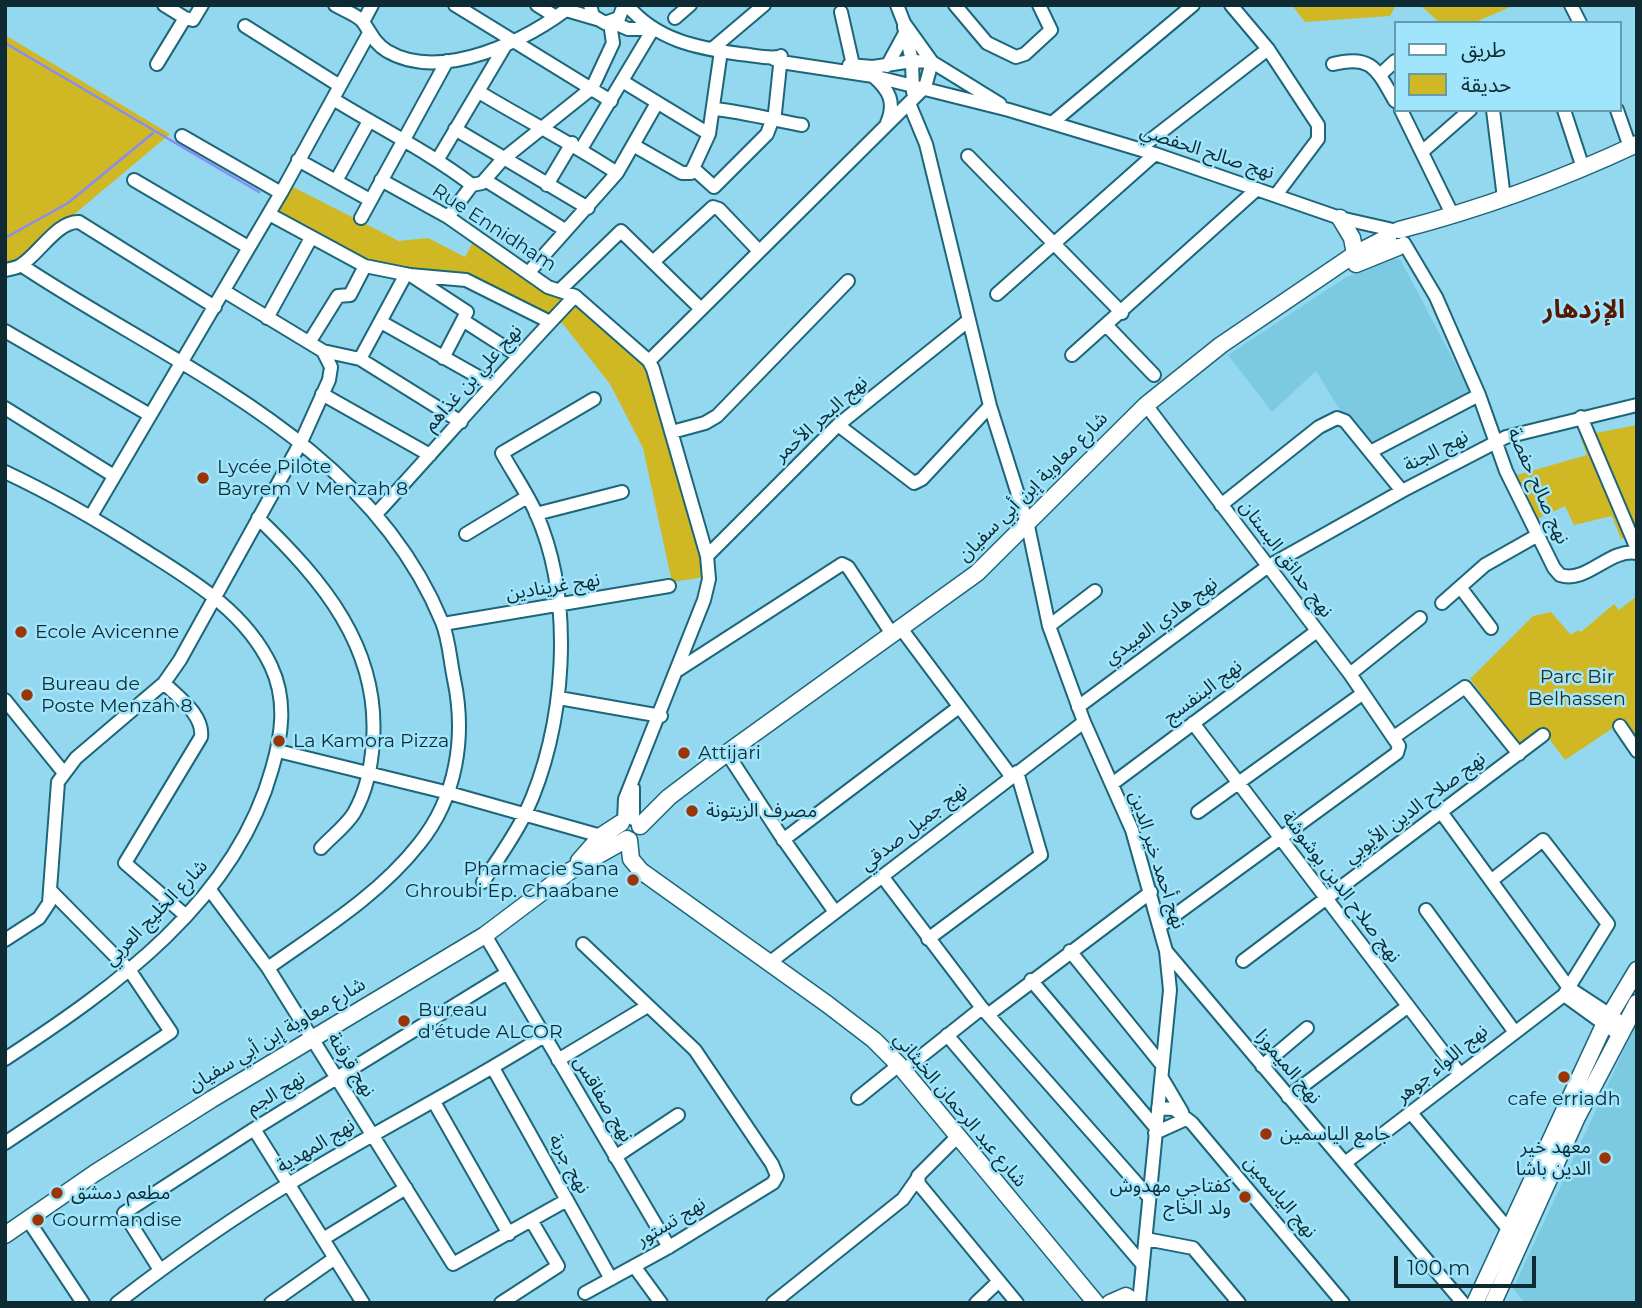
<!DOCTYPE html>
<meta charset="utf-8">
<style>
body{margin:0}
#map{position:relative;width:1642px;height:1308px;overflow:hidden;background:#93d8ee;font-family:Montserrat,"Noto Sans Arabic",sans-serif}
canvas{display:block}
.frame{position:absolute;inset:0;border:7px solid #0e2b33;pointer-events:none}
.legend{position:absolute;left:1394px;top:21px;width:228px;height:91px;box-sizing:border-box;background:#a0e5fb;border:2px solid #669bab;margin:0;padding:9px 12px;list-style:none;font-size:21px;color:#0e2b33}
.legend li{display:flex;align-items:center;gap:14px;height:35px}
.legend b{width:35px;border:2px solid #669bab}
.scale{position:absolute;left:1394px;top:1256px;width:142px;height:32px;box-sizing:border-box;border:4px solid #0e2b33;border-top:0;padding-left:9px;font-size:21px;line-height:24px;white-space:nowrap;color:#0e2b33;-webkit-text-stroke:5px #a0e5fb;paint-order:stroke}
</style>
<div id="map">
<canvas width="1642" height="1308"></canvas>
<div class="frame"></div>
<ul class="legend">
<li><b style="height:9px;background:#fff"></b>طريق</li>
<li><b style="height:19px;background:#cfb824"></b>حديقة</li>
</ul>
<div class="scale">100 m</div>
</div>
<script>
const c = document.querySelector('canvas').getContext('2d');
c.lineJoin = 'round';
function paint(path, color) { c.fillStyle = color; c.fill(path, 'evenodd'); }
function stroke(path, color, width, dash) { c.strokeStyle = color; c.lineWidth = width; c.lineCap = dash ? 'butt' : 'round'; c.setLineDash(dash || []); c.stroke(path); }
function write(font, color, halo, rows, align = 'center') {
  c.font = font + ' Montserrat,"Noto Sans Arabic",sans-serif'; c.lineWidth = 5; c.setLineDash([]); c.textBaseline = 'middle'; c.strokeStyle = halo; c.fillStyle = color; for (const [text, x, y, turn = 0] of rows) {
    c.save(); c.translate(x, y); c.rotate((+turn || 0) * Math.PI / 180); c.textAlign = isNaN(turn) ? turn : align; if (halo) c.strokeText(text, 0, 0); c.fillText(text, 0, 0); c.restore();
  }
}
paint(new Path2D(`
 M1386,258L1400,259L1476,403L1375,452L1340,410L1316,371L1272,412L1228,355L1345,278Z
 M1635,1026L1637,1303H1525L1513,1289Z`), '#7ccae2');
paint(new Path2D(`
 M1292,5H1396L1390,16L1305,22Z
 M1420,5H1515L1473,23H1440Z
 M5,35L170,134L16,263L5,266Z
 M291,186L399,241L428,238L465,257L474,240L527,274L552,296L571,300L640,358L652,388L702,558L705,577L672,582L643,448L610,384L563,324L468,276L406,269L360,259L275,213Z
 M1637,425V536L1621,539L1612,516L1574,525L1565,506L1533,521L1510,477L1587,455L1580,436Z
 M1637,596V747L1619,724L1565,760L1542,729L1519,743L1470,679L1533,616L1551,612L1571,635L1578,630L1581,632L1614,604L1619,610Z`), '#cfb824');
stroke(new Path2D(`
 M5,43L259,192
 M5,238L68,203L153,133`), '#878cf6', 2.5);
const minor = new Path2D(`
 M164,5L185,18
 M335,5C343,10 358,15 363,22C371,33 374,43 387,51C441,83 529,40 572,5
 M455,5L611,101
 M537,5L556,17
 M590,5L593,16L605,23L619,18L624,5
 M627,5C656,40 697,48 740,54C753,55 766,59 779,57
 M955,5L987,43L1016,57L1025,54L1051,30L1039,5
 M1231,5L1268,49L1318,125V139L1276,195
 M1571,5L1580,23
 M566,10L597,19
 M841,12L853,65
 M675,18L690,5
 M363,22L372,5
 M612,22L628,29H653
 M245,26L340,86
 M904,27L912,61L913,92
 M712,49L764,5
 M772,58L781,62L873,76L1009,110L1155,154L1340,218L1393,230
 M157,64L185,18L193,20L202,5
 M1333,64C1372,54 1377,70 1395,101
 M849,65L873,67L912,61L932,62L1000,104
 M887,66L905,33
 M1380,75L1395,61
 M873,76C889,90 896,102 887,123
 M622,81L709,134
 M479,92C525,120 572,143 617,173
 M333,99C380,128 429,152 472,185
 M909,103L926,144L990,406L1028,526L1049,626L1084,722L1132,830L1166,951L1170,990L1139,1303
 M714,109C745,112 773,120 802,125
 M1401,110L1453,216
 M1493,110L1504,198
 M1564,110L1583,168
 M1617,110L1630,147
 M1052,123L1193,5
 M455,129L588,208
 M182,136L281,193
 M633,145L682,173H691L709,134L721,51
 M581,149L653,29
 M1139,149L1268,49
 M1423,151L1470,110
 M968,156L1122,313
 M438,159L505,46
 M298,160L370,200
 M693,168L714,187L767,134L775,113L781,56
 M134,180L248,247
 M381,180L448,217L548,287L575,296L649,361L653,369L707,556L709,579L704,600L625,799L624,820
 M485,180L565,230
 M336,181L369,121
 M547,185L572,143
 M269,214L365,266L410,275L466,280L550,322
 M448,217L472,185L482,183L502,160L592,88L613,43L610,23
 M361,218L447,61
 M1404,243L1436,297L1479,395L1506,471L1554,568L1560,575C1587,584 1609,548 1637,553
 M654,261L713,207L719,209L759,251
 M21,265C174,367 367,440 442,622C449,639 450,660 454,679C466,736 457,797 419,844C379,895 320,931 268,968
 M5,270C10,269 17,268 21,265C39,254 57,221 79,222L215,307
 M529,272L617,173L657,103
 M412,276L467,312L443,358
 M560,290L621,231L701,309
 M997,294L1155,154
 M267,318L311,238
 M464,321L517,355
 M381,322L491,384
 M1107,326L1154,375
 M5,331L150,415
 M310,341L338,296L350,295L365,266
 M323,351L360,359L461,422
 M1072,355L1257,189
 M360,359L406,274
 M649,361L925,87L932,62L904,23L897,5
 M322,394L430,455
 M1146,405L1350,674L1399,746L1397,753L1160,926
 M5,408L114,476
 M1581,417L1637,549
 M838,425L914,483L922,479L990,406
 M672,432L705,423L717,416L848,281
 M1372,451L1479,395
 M5,472C54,495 99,521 144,550C193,581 245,611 271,666C287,700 282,735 272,769C235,902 115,987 5,1059
 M1221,505L1319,427L1337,418L1345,421L1402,491
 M377,513C443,441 507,367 575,296
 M536,514L622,492
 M91,516L281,193L368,35
 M258,518C322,580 380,647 373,742C371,767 367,790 354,813C346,826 331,837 321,848
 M466,534L527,497
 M707,556L838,425L969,320
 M1460,587L1491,628
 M1442,603L1485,565L1538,535
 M443,624L669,586
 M1049,626L1095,591
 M900,627L1011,776
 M678,670L842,564L848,567L892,634
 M1350,674L1420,618
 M164,683C178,697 204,715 201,737L125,863L185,915
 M559,698L661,716
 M5,700L64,773
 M1078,707L1267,567L1402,491L1506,437L1637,405
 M1193,723L1459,1073
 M1620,726L1637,751
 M1394,737L1465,687L1519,754
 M278,751L449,793L601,836
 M727,753L779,833L835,912
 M1112,784L1317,631
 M1198,812L1362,694
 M1441,812L1569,988L1624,1024
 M633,819V788
 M783,840L959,707
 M882,876L982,1008L1148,1196
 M483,882C497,860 514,837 525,814C566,728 575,601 536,513C527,493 513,473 502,453L594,399
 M210,890L268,968L453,1264L567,1200
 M1426,910L1514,1031
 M485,935L669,1247
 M928,939L1041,855L1017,772
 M5,940L39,918L49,903L58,782L76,758L164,683L180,660L301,442L329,380L331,367L323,351L224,291
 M583,944L695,1050L772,1164L777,1176L773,1183L669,1247L585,1293
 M1070,951L1162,1065
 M1166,951L1463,1303
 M1243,961L1543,735
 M769,963L1084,722
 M1031,980L1156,1128
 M1564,995L1618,1034
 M989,1014L1151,892
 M947,1035L1143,1265
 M558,1060L646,1007
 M1262,1066L1307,1028
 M493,1068L611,1279
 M904,1070L982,1008
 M1162,1078L1182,1112
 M1288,1097L1407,1007
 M858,1098L899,1065
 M434,1102L509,1234
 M1158,1108L1174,1109L1192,1123L1343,1303
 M1411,1113L1509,1230
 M254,1129L363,1303
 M1155,1133L1186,1119
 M957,1137L918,1176L919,1184L1017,1303
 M5,1143L171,1032L130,971L51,891
 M615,1157L678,1115
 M1345,1163L1564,995L1608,924L1543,840L1492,880
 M28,1220L83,1303
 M323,1239L406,1188
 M1146,1239L1193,1248L1239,1303
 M634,1266L661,1303
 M160,1270L124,1213L254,1129L507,973
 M117,1303C173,1260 232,1218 292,1182C375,1131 462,1088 544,1036
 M271,1303L335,1258
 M501,1303L558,1266L531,1220
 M773,1303L903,1199L917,1179
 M976,1303L999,1281`);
const major = new Path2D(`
 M1340,218L1352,238L1355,254
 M1399,230C1481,209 1560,180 1637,144
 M1356,264L1398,247
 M640,826L669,797L727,753L977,573L1146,405L1221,345L1355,254L1388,237
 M629,840L631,859L641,871L827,1004L874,1040L899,1065L1096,1303
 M579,861L601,836L621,823
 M5,1235L95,1173L212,1099L485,935L570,871L627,839
 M1110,1303L1126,1296L1136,1303
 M1475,1303L1604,1025L1637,970
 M1493,1303L1577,1117L1637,1003`);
stroke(minor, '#1d6679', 16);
stroke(major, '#1d6679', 19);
stroke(minor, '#fff', 12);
stroke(major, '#fff', 16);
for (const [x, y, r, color] of [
 [203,478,7,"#9a3508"],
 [21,632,7,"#9a3508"],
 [27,695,7,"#9a3508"],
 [279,741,7,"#9a3508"],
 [684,753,7,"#9a3508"],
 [692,811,7,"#9a3508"],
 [633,880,7,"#9a3508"],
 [404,1021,7,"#9a3508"],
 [1564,1077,7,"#9a3508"],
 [1266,1134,7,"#9a3508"],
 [1605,1158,7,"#9a3508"],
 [57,1193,7,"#9a3508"],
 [1245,1197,7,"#9a3508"],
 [38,1220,7,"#9a3508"]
]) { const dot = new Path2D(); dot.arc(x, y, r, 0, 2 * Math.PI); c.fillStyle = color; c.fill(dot); stroke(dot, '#a0e5fb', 2.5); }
write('19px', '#0e2b33', '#a0e5fb', [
 ["نهج صالح الحفصي",1207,152,18],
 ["Rue Ennidham",494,228,33],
 ["نهج علي بن غذاهم",473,378,-48],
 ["نهج البحر الأحمر",821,419,-42],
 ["نهج الجنة",1436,451,-27],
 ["نهج صالح حفصة",1538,486,66],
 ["شارع معاوية إبن أبي سفيان",1033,487,-45],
 ["نهج حدائق البستان",1286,559,53],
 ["نهج غرينادين",553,587,-9],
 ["نهج هادي العبيدي",1161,621,-36],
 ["نهج البنفسج",1203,692,-37],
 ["نهج صلاح الدين الأيوبي",1415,808,-37],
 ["نهج جميل صدقي",914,827,-38],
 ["نهج أحمد خير الدين",1157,860,72],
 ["نهج صلاح الدين بوشوشة",1341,887,53],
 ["شارع الخليج العربي",156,913,-46],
 ["شارع معاوية إبن أبي سفيان",277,1035,-31],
 ["نهج اللواء جوهر",1442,1064,-39],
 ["نهج قرقنة",351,1065,58],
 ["نهج الميموزا",1288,1067,50],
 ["نهج الجم",276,1093,-31],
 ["نهج صفاقس",603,1099,59],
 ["شارع عبد الرحمان الخبثاني",960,1110,50],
 ["نهج المهدية",316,1146,-31],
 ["نهج جربة",569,1164,61],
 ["نهج الياسمين",1280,1197,50],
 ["نهج تستور",671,1222,-31]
]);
write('19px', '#0e2b33', '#a0e5fb', [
 ["Lycée Pilote",217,467],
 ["Bayrem V Menzah 8",217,489],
 ["Ecole Avicenne",35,632],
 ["Bureau de",41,684],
 ["Poste Menzah 8",41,706],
 ["La Kamora Pizza",293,741],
 ["Attijari",698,753],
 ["مصرف الزيتونة",706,811],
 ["Pharmacie Sana",619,869,"right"],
 ["Ghroubi Ep. Chaabane",619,891,"right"],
 ["Bureau",418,1010],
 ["d'étude ALCOR",418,1032],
 ["cafe erriadh",1564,1099,"center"],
 ["جامع الياسمين",1280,1134],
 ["معهد خير",1591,1147,"right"],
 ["الدين باشا",1591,1169,"right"],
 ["كفتاجي مهدوش",1231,1186,"right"],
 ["ولد الخاج",1231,1208,"right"],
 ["مطعم دمشق",71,1193],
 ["Gourmandise",52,1220]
], 'left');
write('19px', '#302c16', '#a0e5fb', [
 ["Parc Bir",1577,677],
 ["Belhassen",1577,699]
]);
write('bold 26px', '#571700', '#a0e5fb', [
 ["الإزدهار",1584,310]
]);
</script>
